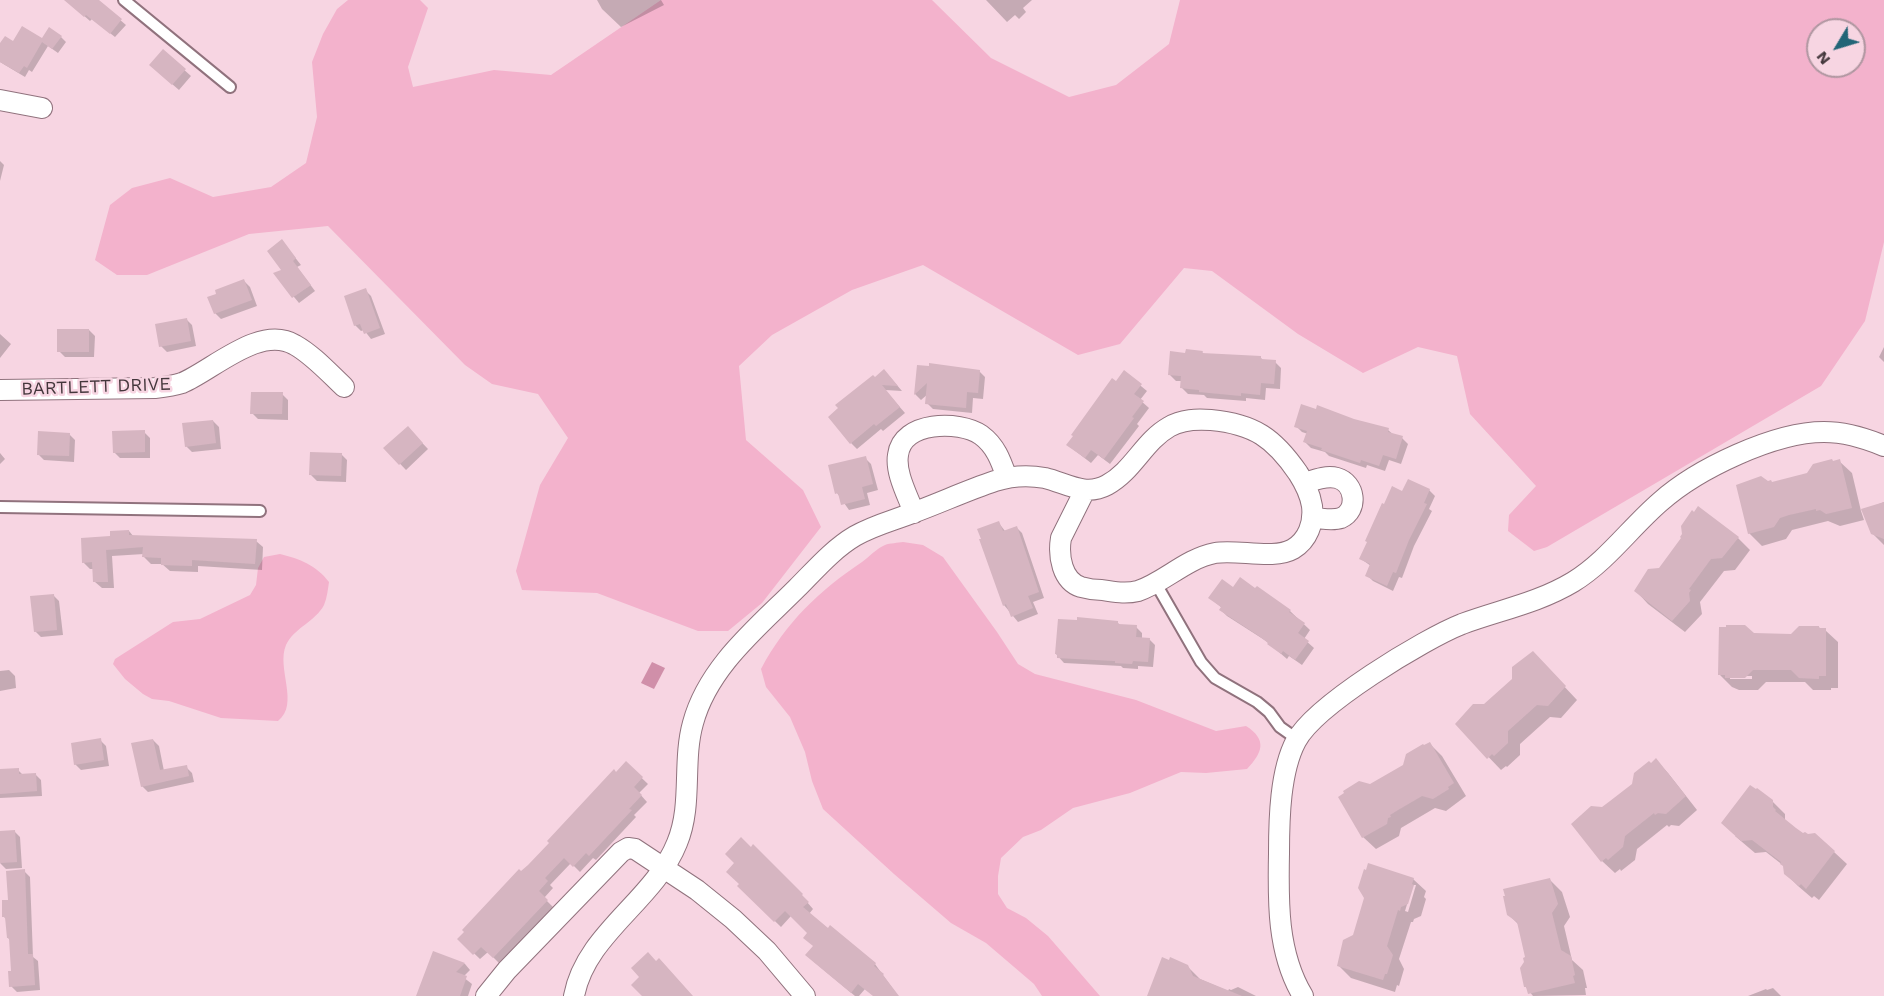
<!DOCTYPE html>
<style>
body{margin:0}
#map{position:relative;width:1884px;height:996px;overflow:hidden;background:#f7d5e2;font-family:"Work Sans",sans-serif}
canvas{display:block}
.north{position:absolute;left:1806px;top:18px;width:60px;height:60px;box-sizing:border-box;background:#f7d5e2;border:2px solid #af96a0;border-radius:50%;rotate:232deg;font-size:16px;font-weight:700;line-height:24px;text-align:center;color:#44373c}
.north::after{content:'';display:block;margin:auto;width:21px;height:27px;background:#226577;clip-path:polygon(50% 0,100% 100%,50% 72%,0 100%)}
</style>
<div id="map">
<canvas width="1884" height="996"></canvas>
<div class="north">N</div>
</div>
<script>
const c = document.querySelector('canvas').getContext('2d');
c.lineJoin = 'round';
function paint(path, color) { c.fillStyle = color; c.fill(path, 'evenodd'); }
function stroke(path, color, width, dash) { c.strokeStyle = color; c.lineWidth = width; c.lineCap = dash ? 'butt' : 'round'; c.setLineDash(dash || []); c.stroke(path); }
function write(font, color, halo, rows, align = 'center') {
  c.font = font + ' "Work Sans",sans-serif'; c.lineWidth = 5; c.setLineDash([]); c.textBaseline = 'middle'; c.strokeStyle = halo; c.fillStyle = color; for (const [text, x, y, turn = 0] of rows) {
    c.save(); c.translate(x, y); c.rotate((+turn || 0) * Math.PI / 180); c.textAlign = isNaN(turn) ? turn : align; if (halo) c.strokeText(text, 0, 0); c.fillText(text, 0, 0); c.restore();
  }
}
paint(new Path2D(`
 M348,0H420L428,8L408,67L413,87L494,70L551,75L661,0H932L991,58L1069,97L1116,85L1169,44L1180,0H1884V242L1865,321L1821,386L1547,547L1534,551L1508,531L1509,515L1536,486L1470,414L1457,356L1418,347L1363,373L1298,334L1212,271L1184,268L1120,344L1078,355L923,265L852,290L772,335L739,366L746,440L803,490L821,527L762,603L728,631H698L597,593L522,590L516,571L540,485L568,438L538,394L492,384L465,365L328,226L249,234L147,275H117L95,260L110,205L132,188L170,178L213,197L271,187L306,163L317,117L312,62L323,34L337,9ZM1818,30H1854V66H1818Z
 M903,542L923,545L943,557L997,632L1018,664L1035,674L1136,700L1216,731L1246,726C1268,740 1262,753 1247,769L1206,773L1181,772L1130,793L1073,808L1041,830L1023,837L1001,858L998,876V894L1007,908L1026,918L1048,936L1100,996H1042L1034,984L986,943L951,923L894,874L823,809L812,781L805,752L790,717L766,687L761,669C786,622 819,591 862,562C869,557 877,548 885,545C890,543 898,543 903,542Z
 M280,554C300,559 316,565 329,582C328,589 327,598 324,605C316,621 294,628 286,645C276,668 300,704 278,721L221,718L169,701L152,699L143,694L125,679L113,664L115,659L173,622L200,619L250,595L256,585L258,568L264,557Z`), '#f3b2cc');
paint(new Path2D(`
 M652,662L665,668L654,689L641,683Z`), '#d08fa9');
paint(new Path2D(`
 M66,0H97L126,25L115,37L92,19L90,21Z
 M597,0H661L664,5L621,27L602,9Z
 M986,0H1032L1023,8L1026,12L1019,19L1015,15L1007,22Z
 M61,37L66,42L58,53L48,46L32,72L29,70L25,77L0,62V46Z
 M163,51L191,76L179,90L157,71Z
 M0,161L4,165L0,181Z
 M282,241L301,265L297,267L315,291L299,303L275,274L284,271Z
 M244,281L250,287L257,306L221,319L215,313Z
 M365,290L371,296L385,334L371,339L364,330L361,331L355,325Z
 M186,319L192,325L196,346L167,352L161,346Z
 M89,330L95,336L94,357H65L59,351Z
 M0,334L11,344L0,358Z
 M1884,347V362L1879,357Z
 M1202,352L1204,354L1260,357L1264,361L1275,362L1281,368L1280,389L1266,388L1265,400L1246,398V401L1207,398L1204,395L1188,394L1182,388L1183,381H1176L1170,375L1186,354Z
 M918,366L979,371L985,377L983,399L973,398L972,413L933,409L927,403L928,394L921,400L915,394Z
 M1124,372L1147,391L1140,400L1149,408L1137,424L1139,426L1110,464L1098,455L1091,463L1074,450Z
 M890,377L902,391L885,390L905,413L883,431L881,429L857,449L851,443L875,379Z
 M282,394L288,400V420L258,419L252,413Z
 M213,421L219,427L221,449L192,452L186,446Z
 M1353,421L1388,430L1394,435L1402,438L1408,444L1401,464L1389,460L1385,471L1367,465L1366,468L1329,456L1325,452L1311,448L1305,442L1308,434L1302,432L1296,426Z
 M408,428L428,449L406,470L385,448Z
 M144,432L150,438V458H120L114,452Z
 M69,434L75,440L74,462L44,460L38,454Z
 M0,453L5,459L0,464Z
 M341,454L347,460L346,482L317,481L311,475Z
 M865,458L871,464L878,490L867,493L870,505L849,510L837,493Z
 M1839,461L1852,473L1861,511L1884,502V545L1872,533L1863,511H1861L1864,520L1840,526L1828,521L1792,530L1786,539L1762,546L1749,533L1772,483L1808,475Z
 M1429,490L1435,496L1429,509L1432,511L1414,546L1402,578L1399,577L1393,591L1373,581L1367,575L1371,566L1361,559L1385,506L1403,493Z
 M998,522L1005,531L1016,527L1022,533L1044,598L1033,602L1038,614L1018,622L1004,605Z
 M129,531L134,537L256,541L263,547L262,570L198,566V572L170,571L162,564H151L144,557V554L112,556L114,588H102L95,582L94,569H90L83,562L111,537Z
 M1683,538H1738L1750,550L1735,570L1724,571L1700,602L1702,614L1685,632L1648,604L1636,591L1660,569Z
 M1233,589L1290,611L1310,630L1304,639L1314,648L1302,665L1289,656L1287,659L1266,641L1227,616L1221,610L1222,608L1210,598Z
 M53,595L59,601L63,635L41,637L35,631Z
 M1078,622L1118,623L1120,625L1136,627L1142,633V639H1149L1155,645L1153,667L1138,666V669L1123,668L1121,666L1064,663L1056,654Z
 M1818,627L1825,630L1838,642V688H1831V690H1813L1805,682H1766L1758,690H1739L1732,687L1720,675L1753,635H1792ZM1730,676H1752V679H1730Z
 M1545,666L1577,700L1561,718L1550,717L1520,744V755L1507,767L1506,766L1501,770L1457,724Z
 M9,670L15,676L16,688L0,691V671Z
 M100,740L106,746L109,766L81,770L75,764Z
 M153,740L159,746L164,771L186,767L192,773L194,782L148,792L142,786Z
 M1430,744L1442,756L1466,796L1446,811L1435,808L1401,828L1399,836L1376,849L1363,837L1370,786L1404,766Z
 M1656,760L1668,773L1697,810L1679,826L1671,825L1669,827L1667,825L1637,849L1635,860L1621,871L1620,869L1615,873L1602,861L1603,809L1634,785Z
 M626,763L648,784L639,793L647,802L634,815L636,817L596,860L593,858L580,872L571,863L550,885L553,888L544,898L553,907L499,963L488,952L480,959L459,939Z
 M18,770L23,775L35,774L41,780L42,796L0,798V771Z
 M1772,801L1785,814V821L1795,829L1834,852L1847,864L1819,900L1814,896L1812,898L1798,886L1785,873L1784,866L1766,852L1755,853L1735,836Z
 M14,831L20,837L22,868L6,869L0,863V832Z
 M24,871L30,877L33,957L38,961L40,990L17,992L11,986L13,972L10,940L8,938L7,920L4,917Z
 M1413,879L1426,891L1424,897L1426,899L1421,916L1414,919L1413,922H1411L1399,959L1404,969L1399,986L1397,985L1395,992L1351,978L1339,966L1354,936ZM1413,885H1416L1408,912L1405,911Z
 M1550,880L1562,892L1570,917L1564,926L1572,960L1583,970L1587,988H1585L1586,995L1533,996L1525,986L1527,959L1519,925L1509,915Z
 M739,886L807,902L813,909L809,914L875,964L898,996H874L865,989L859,996H855L813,961L814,946L809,933L791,916L781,927Z
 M433,953L465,964L470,970L463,977L472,984L468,996H418Z
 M1187,966L1200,979L1228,991L1229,989L1231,990L1238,987L1256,996H1148Z
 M1773,988L1781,996H1748L1766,989L1767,990Z`), '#0003');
paint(new Path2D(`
 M64,0H99L122,19L110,34L86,15L84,17Z
 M22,26L42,38L49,27L62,36L52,49L42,42L27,68L24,66L19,73L0,62V43L5,36L13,41Z
 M163,49L186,69L172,85L149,65Z
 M282,239L296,258L293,261L311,285L292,298L273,273L281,270L267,251Z
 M244,279L252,300L214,314L207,297L216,294L215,290Z
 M366,288L380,328L364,334L360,324L354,326L344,296Z
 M187,318L191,341L159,347L155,324Z
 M57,329H89V352H57Z
 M1186,349L1203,351L1202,353L1261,356V359L1276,360L1274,384L1261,383L1260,395L1241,393V396L1199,392V390L1180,388L1181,376L1168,375L1170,351L1185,353Z
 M929,363L980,370L978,393L967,392L966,408L925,404L927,383L914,395L917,365L929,366Z
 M884,369L898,386L882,385L900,407L876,426L874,424L850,444L828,417L838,408L835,405L873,375L875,377Z
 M1124,370L1142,384L1134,394L1144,401L1132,417L1134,418L1104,459L1091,450L1085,458L1066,445L1073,436L1071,435L1112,378L1116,381Z
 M251,392H283L282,414H250Z
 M1301,404L1316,409L1317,405L1354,419L1389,428L1388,432L1403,436L1396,459L1383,455L1379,466L1361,460L1360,463L1321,450L1322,448L1303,442L1307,431L1294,427Z
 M213,420L216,443L185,447L182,423Z
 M408,426L423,443L399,465L383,448Z
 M145,430V452L113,453L112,431Z
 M38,431L70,433L69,456L37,455Z
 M310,452L342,453L341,476L309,475Z
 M866,456L873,484L862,487L865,499L841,505L838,493L835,494L828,465Z
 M1832,459L1833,461L1840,459L1852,508L1826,514L1820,510L1816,511V509L1789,515L1780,518L1774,527L1748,534L1736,485L1761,476L1768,481L1771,480L1772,482L1807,473L1813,464Z
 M1408,479L1430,489L1424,503L1427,504L1409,540L1396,573L1393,572L1387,586L1365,576L1370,564L1359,559L1367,542L1365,541L1382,503L1384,504L1392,486L1402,491Z
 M1884,502V539L1871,534L1861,509Z
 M1698,506L1739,537L1722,558L1711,559L1689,589L1691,590L1689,593L1690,601L1672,621L1634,591L1648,569L1659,568L1681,538L1680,537L1682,534L1681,526L1692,510L1694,512Z
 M999,521L1003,531L1017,526L1039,592L1028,596L1033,608L1011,617L1006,604L1003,606L979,539H981L977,529Z
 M129,530V535L257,539L255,564L192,560V566L161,565V558L142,557L143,547L106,550L108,582H93L92,562L82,563L81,538L110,536V531Z
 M1240,577L1255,588L1257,586L1291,610L1289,612L1305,623L1298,633L1309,641L1295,660L1283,651L1281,654L1267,644L1268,643L1259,636L1219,610L1221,607L1208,598L1222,579L1233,587Z
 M54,594L57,630L34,632L30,596Z
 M1077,617L1118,621V624L1137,625L1136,637L1150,638L1148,662L1133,661L1132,664L1115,663V661L1057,658V654H1055L1058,619L1077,620Z
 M1726,625H1745L1754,633L1791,634L1799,626H1819V628H1826V676H1819V679L1799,678L1791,670H1753L1745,678H1725V675H1718L1719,627H1726Z
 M1533,651L1566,686L1548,706L1537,705L1508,731V743L1494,756L1492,754L1487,759L1455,724L1473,704H1484L1512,679V667Z
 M101,738L104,760L74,765L71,743Z
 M153,739L160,770L187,765L189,776L141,787L131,743Z
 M1430,742L1454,783L1448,787L1449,789L1433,799L1422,796L1398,810L1390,815L1391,817L1388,818L1387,824L1362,838L1338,797L1344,793L1343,791L1359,781L1370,784L1403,765L1406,754L1423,744L1424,745Z
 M1656,758L1686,796L1666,814L1658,813L1655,815L1654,813L1625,836L1623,847L1608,860L1606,858L1601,862L1571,824L1591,806L1602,807L1610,801L1632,784L1634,773L1649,761L1651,763Z
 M626,761L643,777L634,787L642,795L629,809L632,810L589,856L586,853L573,867L564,858L545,878L548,881L539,891L548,900L493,958L481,947L473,955L457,939L464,932L462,930L519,869L521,871L528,865L549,843L547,841L614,769L616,772Z
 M19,768V774L36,773L37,791L0,794V769Z
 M1750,785L1756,789L1757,788L1773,800V807L1776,810L1775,811L1796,828L1803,833L1805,832L1808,834L1815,833L1835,851L1806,889L1801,884L1799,886L1784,874L1783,866L1780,864L1781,862L1752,840L1741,841L1721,823Z
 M15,830L17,862L0,863V831Z
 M741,837L751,847L753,844L803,894L802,895L809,902L803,907L828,928L830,925L876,963L874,966L884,974L883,975L899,996H873L858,984L851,993L805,955L813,946L803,938L807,933L785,911L774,922L737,886L739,884L726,872L734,863L725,854Z
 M1368,863L1414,878L1412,884L1414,885L1408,904L1401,907L1400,911L1398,910L1387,946L1393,955L1387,974H1385L1383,980L1337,966L1343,940L1353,935L1364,898L1358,888L1364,869L1366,870Z
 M25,869L28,954H33L35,985L9,987L8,971H11L9,938H7L5,917H2V900H8L6,871Z
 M1550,878L1558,904L1552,913L1561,950L1571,956L1575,975L1573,976L1575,983L1528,994L1526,987H1524L1520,968L1524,962L1523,958L1525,957L1517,922L1507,915L1503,896H1505L1503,889Z
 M433,951L465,963L456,972L467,976L460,996H416Z
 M648,952L656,961L659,958L693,996H642L631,985L639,977L631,968Z
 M1162,957L1169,960L1170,957L1188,965L1193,976L1242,996H1147Z`), '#d6b5c1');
const lane = new Path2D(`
 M124,0L230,87
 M0,507L260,511
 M1155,582L1201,662L1215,678L1257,702L1269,712L1280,727L1297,739`);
const street = new Path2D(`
 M0,100L42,108
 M0,390L155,388C164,387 173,386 182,383C213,370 260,324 295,345C313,355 329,373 344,387
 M1304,483C1314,480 1326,475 1337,478C1355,483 1359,510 1341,518C1332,521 1321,518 1313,518
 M914,513C908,496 895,473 898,455C902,421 959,420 981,435C996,446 1001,461 1007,478
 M486,996L507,970L621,852L628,848L635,849L697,890L733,919L767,951L805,996
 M574,996C586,933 654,901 677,843C693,805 682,762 693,723C708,667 757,628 797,588C815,570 833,549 855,536C874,525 895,520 915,512C942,502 968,490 995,481C1011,476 1029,475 1045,478C1066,483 1085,497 1107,485C1133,471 1144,441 1169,427C1182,419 1197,419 1211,420C1254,424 1274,438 1298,473C1305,484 1310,493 1312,506C1314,523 1308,540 1293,549C1274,560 1237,549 1215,553C1185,559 1165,582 1138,591C1126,594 1114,592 1102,590C1096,590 1088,589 1081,587C1062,581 1058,556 1061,538L1085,490
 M1303,996C1277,953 1278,901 1279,853C1279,819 1280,771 1296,741C1315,705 1424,639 1462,624C1500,610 1538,603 1573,582C1607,561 1630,528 1660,502C1697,469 1774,432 1824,432C1845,432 1865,438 1884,446`);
stroke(lane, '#90727d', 14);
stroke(street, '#90727d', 22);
stroke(lane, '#fff', 10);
stroke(street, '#fff', 20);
write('18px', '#44373c', '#f7d5e2', [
 ["BARTLETT DRIVE",96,387,-2]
]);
</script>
